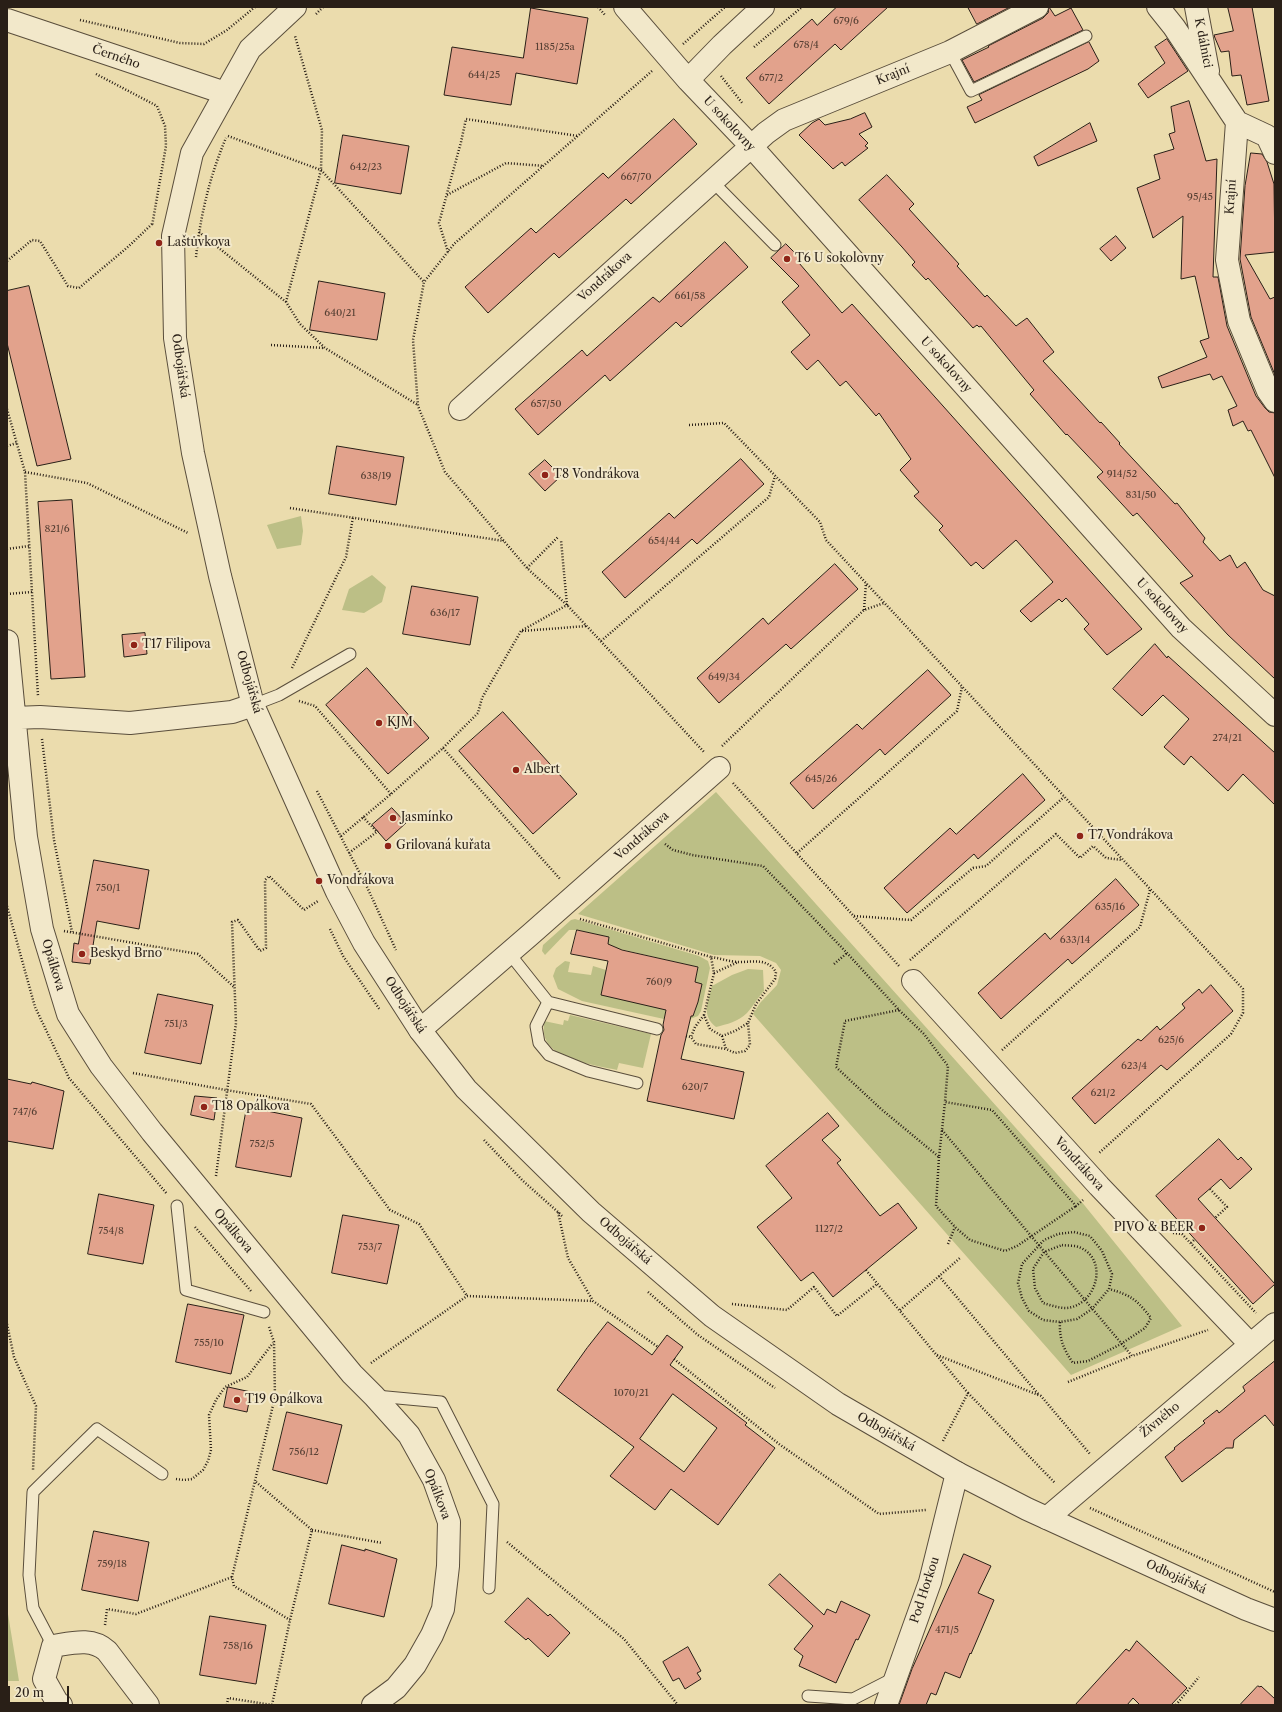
<!DOCTYPE html>
<meta charset="utf-8">
<style>
body{margin:0}
#map{position:relative;width:1282px;height:1712px;overflow:hidden;background:#ebdcad;font-family:"Libre Caslon Text",serif}
canvas{display:block}
.frame{position:absolute;inset:0;border:8px solid #291f17;pointer-events:none}
.scale{position:absolute;left:8px;top:1686px;width:61px;height:18px;box-sizing:border-box;border:2px solid #291f17;border-top:0;padding-left:5px;font-size:12px;line-height:14px;white-space:nowrap;color:#291f17;-webkit-text-stroke:3px #f2e8ca;paint-order:stroke}
</style>
<div id="map">
<canvas width="1282" height="1712"></canvas>
<div class="frame"></div>
<div class="scale">20 m</div>
</div>
<script>
const c = document.querySelector('canvas').getContext('2d');
c.lineJoin = 'round';
function paint(path, color) { c.fillStyle = color; c.fill(path, 'evenodd'); }
function stroke(path, color, width, dash) { c.strokeStyle = color; c.lineWidth = width; c.lineCap = dash ? 'butt' : 'round'; c.setLineDash(dash || []); c.stroke(path); }
function write(font, color, halo, rows, align = 'center') {
  c.font = font + ' "Libre Caslon Text",serif'; c.lineWidth = 4; c.setLineDash([]); c.textBaseline = 'middle'; c.strokeStyle = halo; c.fillStyle = color; for (const [text, x, y, turn = 0] of rows) {
    c.save(); c.translate(x, y); c.rotate((+turn || 0) * Math.PI / 180); c.textAlign = isNaN(turn) ? turn : align; if (halo) c.strokeText(text, 0, 0); c.fillText(text, 0, 0); c.restore();
  }
}
paint(new Path2D(`
 M301,516L303,531L301,545L277,549L267,525Z
 M372,575L386,587L382,602L364,613L342,610L349,589Z
 M716,792L1081,1201L1182,1326L1071,1375L753,1014L760,1003L777,985L781,970L776,963L760,956L714,955L578,914Z
 M575,919L699,956L708,961L710,968L701,1011L698,1016L690,1019L691,1016H693L695,1009L691,1000L698,1002L702,984L695,982L698,967L607,946L609,937L577,930H569L545,955L542,951L543,945L571,920Z
 M565,961L570,962L568,972L591,975L593,966L606,970L666,1009L664,1019L582,1001L558,989L553,976L556,968Z
 M748,969L763,970L764,991C758,997 752,1008 747,1013C738,1022 727,1024 716,1027C701,1015 708,1002 712,986L732,975Z
 M570,1015L651,1034L643,1068L619,1063L617,1070C596,1065 556,1061 546,1040C543,1034 544,1028 544,1021L563,1025L564,1020L568,1021Z
 M7,1608L19,1681H7Z`), '#bcbf86');
const building = new Path2D(`
 M837,7H888L841,50L835,44L769,104L746,78L812,19L817,25Z
 M968,7H1010L977,24Z
 M1049,7L1055,16L1071,8L1083,30L974,82L962,60L989,47L988,46L1043,18L1048,13Z
 M1228,7H1252L1269,101L1247,105L1241,75L1232,76L1229,51L1221,52L1215,38L1214,35L1233,31Z
 M531,8L588,18L577,84L516,73L511,105L444,95L452,47L523,58Z
 M1167,39L1188,71L1148,98L1138,84L1165,63L1155,47Z
 M1089,42L1099,61L1088,69L975,123L967,107L982,100L979,95Z
 M1189,101L1206,161L1217,159L1213,277H1218L1227,326L1256,396L1265,408L1269,412L1275,413V478L1251,430L1248,431L1243,421L1233,426L1228,410L1237,406L1222,376L1213,380L1210,374L1162,388L1158,377L1207,357L1200,341L1209,338L1195,276L1181,279L1183,216L1153,238L1137,188L1160,179L1154,155L1174,149L1169,134L1175,132L1171,107Z
 M865,113L872,127L859,134L868,143L865,146L868,148L845,166L842,162L833,169L799,135L812,123L819,119L825,125L850,119Z
 M674,119L697,144L631,204L626,199L559,258L554,253L488,313L465,287L531,228L536,233L603,173L608,178Z
 M1090,123L1097,141L1038,166L1034,157Z
 M343,135L409,146L401,194L335,183Z
 M1251,153L1262,154L1267,162L1274,184L1275,252L1245,255L1270,299L1275,297V375L1251,317L1240,259L1245,186Z
 M887,175L914,204L909,209L959,264L957,266L985,297L987,295L1016,326L1027,318L1054,352L1043,361L1100,423L1101,422L1120,443L1119,444L1175,504L1177,503L1205,538L1203,542L1220,561L1230,555L1237,568L1245,562L1263,590L1275,596V679L1228,635L1180,583L1193,576L1137,513L1133,516L1097,477L1103,472L1067,434L1066,435L1030,394L1034,390L981,326L979,327L977,325L973,328L928,278L926,280L912,265L915,262L902,247L859,200Z
 M1116,236L1126,248L1111,261L1100,249Z
 M725,242L748,267L681,327L676,322L610,381L605,375L538,435L515,409L582,350L587,356L653,297L659,302Z
 M786,244L802,260L799,263L842,313L852,304L1142,629L1107,655L1084,629L1089,624L1066,598L1062,602L1059,599L1031,622L1020,611L1053,582L1016,540L983,569L976,562L971,566L939,530L943,526L914,496L919,492L900,470L911,459L879,413L876,416L846,381L840,386L818,360L807,370L791,352L810,335L782,302L799,286L771,258Z
 M319,281L385,293L377,340L310,330Z
 M29,286L71,459L37,466L7,343V291Z
 M337,446L404,457L396,505L329,494Z
 M741,459L764,484L697,544L692,539L625,598L602,572L669,513L674,518Z
 M545,460L561,476L545,491L529,474Z
 M72,500L85,677L51,679L38,502Z
 M835,564L858,589L791,649L786,644L719,703L697,678L763,618L768,624Z
 M412,586L478,597L470,645L403,634Z
 M145,633L147,654L124,657L122,635Z
 M1155,644L1167,658L1168,656L1275,753V805L1243,774L1228,791L1191,756L1184,765L1164,747L1189,719L1163,695L1142,716L1113,689Z
 M367,668L429,738L388,774L326,705Z
 M928,670L951,695L885,755L880,749L813,809L790,783L857,724L862,729Z
 M503,712L577,794L533,834L459,751Z
 M1023,774L1045,800L978,859L974,854L907,913L884,888L950,828L956,834Z
 M392,808L406,823L386,841L372,825Z
 M94,860L149,870L139,929L97,921L90,964L72,962L74,943L78,944Z
 M1116,879L1139,905L1072,964L1068,959L1001,1019L978,993L1045,933L1050,939Z
 M577,930L609,937L608,944L622,950L698,967L695,982L702,984L698,1002L693,1016H691L681,1059L744,1072L734,1119L647,1101L661,1035L664,1030L663,1025L666,1010L601,995L608,961L571,954Z
 M1211,985L1233,1011L1167,1070L1161,1065L1095,1124L1072,1098L1138,1039L1141,1041L1157,1026L1160,1030L1185,1008L1182,1004L1199,989L1202,993Z
 M158,994L213,1005L201,1064L145,1053Z
 M7,1079L31,1084L32,1082L64,1091L53,1149L7,1141Z
 M195,1096L217,1098L214,1120L191,1115Z
 M247,1107L302,1118L291,1177L236,1167Z
 M828,1113L839,1126L822,1140L841,1160L837,1163L880,1216L898,1203L917,1228L833,1297L813,1272L801,1281L757,1227L792,1198L766,1166Z
 M1219,1139L1238,1160L1241,1157L1252,1169L1230,1189L1221,1179L1198,1199L1275,1284L1253,1304L1156,1196Z
 M99,1194L154,1205L143,1264L88,1254Z
 M343,1215L399,1225L387,1284L332,1273Z
 M188,1304L244,1315L231,1374L176,1362Z
 M608,1322L652,1355L667,1335L683,1347L670,1365L747,1423L745,1425L775,1448L718,1525L671,1489L655,1510L610,1476L634,1447L557,1390L587,1348ZM673,1394L717,1428L684,1472L640,1439Z
 M1275,1361V1427L1265,1415L1234,1440L1233,1448H1226L1182,1482L1165,1457L1175,1449L1174,1448L1205,1423L1203,1421L1217,1410L1219,1413L1245,1391L1243,1387Z
 M228,1387L251,1392L247,1412L224,1407Z
 M287,1412L342,1425L327,1484L273,1470Z
 M94,1531L149,1542L138,1601L82,1590Z
 M342,1545L365,1551V1549L397,1559L384,1617L329,1604Z
 M964,1554L991,1566L978,1593L994,1600L971,1654L970,1653L960,1678L945,1672L936,1695L931,1693L926,1705H899L912,1669Z
 M780,1574L824,1615L827,1609L836,1613L841,1601L870,1615L858,1640L856,1639L836,1683L799,1666L803,1656L794,1649L813,1626L769,1585Z
 M528,1598L548,1616L550,1614L570,1633L548,1657L528,1638L526,1640L505,1622Z
 M210,1616L266,1625L256,1684L200,1675Z
 M1137,1641L1187,1688L1171,1705H1140L1133,1698L1127,1705H1075L1126,1649L1129,1651Z
 M688,1647L701,1671L697,1673L701,1679L685,1689L679,1678L673,1681L663,1662Z
 M1258,1686L1260,1687L1261,1686L1275,1699V1705H1240Z`);
paint(building, '#e2a28c');
stroke(building, '#291f17', 1);
const service = new Path2D(`
 M950,52L971,91L1086,36
 M712,181L775,245
 M253,705L279,695L350,654
 M509,953L548,1002L657,1029
 M548,1002L536,1026L539,1043L549,1055L588,1071L637,1083
 M177,1206L186,1290L264,1312
 M376,1396L441,1402L493,1504L489,1588
 M53,1646L33,1608L29,1575L33,1492L97,1429L162,1474
 M808,1696L853,1699L894,1678`);
const minor = new Path2D(`
 M625,7L688,80L751,146L1181,628L1275,715
 M1158,7L1174,27L1237,122L1227,260L1239,321L1268,391L1275,401
 M1196,7L1208,71
 M7,20L225,93
 M688,80L722,45L763,7
 M1237,122L1267,136L1275,153
 M460,409L766,133L784,120L950,52L1037,7
 M7,641L26,837L42,929L68,1014L101,1066L152,1132L352,1374L374,1396L409,1435L434,1480L449,1522L448,1566L443,1609L432,1635L415,1665L396,1688L373,1705
 M14,718L40,717L130,723L232,712L253,705
 M913,981L1099,1186L1250,1344
 M420,1030L531,934L719,768
 M1047,1518L1275,1324
 M61,1705L57,1702L44,1679L53,1646C72,1643 92,1637 107,1651L148,1705
 M886,1705L930,1582L957,1473`);
const tertiary = new Path2D(`
 M295,7L250,49L192,153L173,236L175,338L193,453L220,576L253,705L337,892L364,943L420,1030L466,1089L591,1212L712,1316L838,1404L957,1473L1027,1509L1246,1609L1275,1620`);
stroke(service, '#5a4e3c', 13);
stroke(minor, '#5a4e3c', 24);
stroke(tertiary, '#5a4e3c', 24);
stroke(new Path2D(`
 M598,7L605,15
 M316,14L323,7
 M80,20L180,43L204,44L227,30L255,7
 M683,44L725,7
 M754,47L802,7
 M652,71L454,244L424,282L413,340L418,406L445,472L527,568L567,605L705,753
 M96,74L157,106L165,126L166,146L152,226
 M721,76L743,104
 M228,136L321,170L424,282
 M447,195L506,163L544,166
 M199,232L286,302L300,324L325,348L418,405
 M448,252L439,223L461,142L466,119L578,136
 M196,257C200,217 210,175 226,138
 M7,261L32,240L40,241L68,286L79,288L129,246L152,224
 M286,302L321,170L322,130L295,36
 M271,345L325,348
 M7,409L25,472L38,696
 M689,425L724,423L820,522L826,540L1243,989V1013L1231,1034L1098,1154
 M7,446L17,443
 M25,472L87,483L188,533
 M290,508L504,541
 M7,549L29,546
 M527,568L558,537
 M7,594L32,592
 M864,610L866,583
 M522,631L587,626
 M601,641L769,497L775,476
 M292,668L346,557L353,517
 M299,701L315,706L391,794
 M42,739L54,840L72,932
 M722,746L864,610L884,603
 M443,748L561,880
 M733,783L899,966
 M317,791L368,889L396,950
 M363,817L377,832
 M341,836L391,794L443,748L478,713L482,698L521,631L567,605L561,540
 M665,844L673,850L692,855L763,866L847,953L899,1010L924,1034L948,1066L945,1102L992,1110L1076,1206L1083,1200
 M349,853L378,831
 M797,853L957,711L962,687
 M7,906L35,1007L69,1078L167,1194
 M854,916L911,920L973,868L986,866L1064,797
 M580,919L711,957L714,973L704,1015L710,1029L722,1036L735,1031L748,1023L756,1004L775,979L776,972C767,958 754,962 739,962C730,962 720,958 711,957
 M330,929L343,956L380,1010
 M64,931L198,954L234,987
 M910,960L1056,834L1080,858L1093,846L1106,858L1122,860
 M834,964L847,953
 M714,973L738,962
 M899,1010L845,1021L836,1067L881,1109L939,1157L945,1102
 M704,1015L695,1027L691,1037L696,1044L726,1049
 M686,1036L691,1037
 M722,1036L726,1049L735,1053L745,1051L750,1045L748,1023
 M1002,1050L1140,927L1150,890
 M133,1073L226,1090L311,1104L390,1210L419,1224L467,1296
 M942,1130L1132,1356L1208,1330
 M484,1140L523,1181L558,1212
 M939,1157L936,1206L955,1227L970,1240L1005,1251L1017,1246L1076,1206
 M216,1176L236,1023L232,922L238,920L260,951L266,948L265,880L269,876L304,910L318,901
 M1210,1189L1227,1207L1215,1218
 M562,1216L558,1212L568,1258L593,1301L658,1347
 M195,1227L251,1291
 M1074,1232L1090,1236L1102,1251L1112,1274L1109,1289L1092,1309L1077,1319L1060,1322L1043,1320L1029,1311L1022,1298L1018,1283L1022,1264L1044,1240L1058,1234Z
 M1173,1233L1182,1234L1256,1313
 M1191,1243L1195,1239
 M948,1244L955,1227
 M1062,1245C1068,1246 1076,1245 1081,1248C1109,1261 1096,1306 1066,1308C1058,1308 1050,1305 1043,1303L1035,1288L1033,1269L1044,1252Z
 M866,1270L968,1393L943,1441
 M939,1276L1039,1395
 M648,1292L698,1335L775,1388
 M732,1304L787,1310L814,1287L837,1316L877,1284
 M900,1310L960,1258
 M1060,1322C1059,1339 1064,1350 1073,1363L1088,1361L1121,1344L1145,1328L1151,1318C1137,1300 1131,1295 1109,1289
 M7,1324L14,1357L36,1406L33,1470
 M269,1327L274,1342L275,1397L232,1577L234,1586L290,1620
 M937,1355L1041,1396L1090,1454
 M674,1359L779,1444L879,1514L926,1510
 M371,1363L467,1296L593,1301
 M1068,1382L1132,1356
 M968,1393L1055,1483
 M176,1479L184,1480L192,1479L203,1470L208,1461L211,1450L209,1415L216,1400L225,1387L247,1377L273,1343
 M256,1482L312,1530L290,1620L272,1705
 M1090,1508L1275,1592
 M312,1530L382,1543
 M507,1542L624,1639L678,1705
 M105,1625L107,1609L136,1614L232,1577
 M227,1705L228,1698L272,1705
 M1176,1705L1199,1677`), '#291f17', 2.5, [1, 2]);
stroke(service, '#f2e8ca', 11);
stroke(minor, '#f2e8ca', 22);
stroke(tertiary, '#f2e8ca', 22);
for (const [x, y, r, color] of [
 [159,243,4,"#8f2418"],
 [787,259,4,"#8f2418"],
 [545,475,4,"#8f2418"],
 [134,645,4,"#8f2418"],
 [379,723,4,"#8f2418"],
 [516,770,4,"#8f2418"],
 [393,818,4,"#8f2418"],
 [1080,836,4,"#8f2418"],
 [388,846,4,"#8f2418"],
 [319,881,4,"#8f2418"],
 [82,954,4,"#8f2418"],
 [204,1107,4,"#8f2418"],
 [1202,1228,4,"#8f2418"],
 [237,1400,4,"#8f2418"]
]) { const dot = new Path2D(); dot.arc(x, y, r, 0, 2 * Math.PI); c.fillStyle = color; c.fill(dot); stroke(dot, '#f2e8ca', 1.5); }
write('10px', '#574034', null, [
 ["679/6",846,21],
 ["678/4",806,45],
 ["1185/25a",555,47],
 ["644/25",484,75],
 ["677/2",771,78],
 ["642/23",366,167],
 ["667/70",636,177],
 ["95/45",1200,197],
 ["661/58",690,296],
 ["640/21",340,313],
 ["657/50",546,404],
 ["914/52",1122,474],
 ["638/19",376,476],
 ["831/50",1141,495],
 ["821/6",57,529],
 ["654/44",664,541],
 ["636/17",445,613],
 ["649/34",724,677],
 ["274/21",1227,738],
 ["645/26",821,779],
 ["750/1",108,888],
 ["635/16",1110,907],
 ["633/14",1075,940],
 ["760/9",659,982],
 ["751/3",176,1024],
 ["625/6",1171,1040],
 ["623/4",1134,1066],
 ["620/7",695,1087],
 ["621/2",1103,1093],
 ["747/6",25,1112],
 ["752/5",262,1144],
 ["1127/2",829,1229],
 ["754/8",111,1231],
 ["753/7",370,1247],
 ["755/10",209,1343],
 ["1070/21",631,1393],
 ["756/12",304,1452],
 ["759/18",112,1564],
 ["471/5",947,1630],
 ["758/16",238,1646]
]);
write('12px', '#291f17', '#f2e8ca', [
 ["K dálnici",1203,43,79],
 ["Černého",116,57,19],
 ["Krajní",893,75,-22],
 ["U sokolovny",729,124,47],
 ["Krajní",1231,197,-86],
 ["Vondrákova",605,277,-42],
 ["U sokolovny",946,365,48],
 ["Odbojářská",180,366,82],
 ["U sokolovny",1162,606,47],
 ["Odbojářská",249,682,74],
 ["Vondrákova",642,836,-41],
 ["Opálkova",53,965,73],
 ["Odbojářská",405,1005,57],
 ["Vondrákova",1079,1164,48],
 ["Opálkova",233,1231,50],
 ["Odbojářská",625,1241,41],
 ["Živného",1160,1420,-40],
 ["Odbojářská",886,1432,30],
 ["Opálkova",437,1494,69],
 ["Odbojářská",1176,1577,25],
 ["Pod Horkou",925,1590,-72]
]);
write('12px', '#291f17', '#f2e8ca', [
 ["Laštůvkova",167,243],
 ["T6 U sokolovny",795,259],
 ["T8 Vondrákova",553,475],
 ["T17 Filipova",142,645],
 ["KJM",387,723],
 ["Albert",524,770],
 ["Jasmínko",401,818],
 ["T7 Vondrákova",1088,836],
 ["Grilovaná kuřata",396,846],
 ["Vondrákova",327,881],
 ["Beskyd Brno",90,954],
 ["T18 Opálkova",212,1107],
 ["PIVO & BEER",1194,1228,"right"],
 ["T19 Opálkova",245,1400]
], 'left');
</script>
